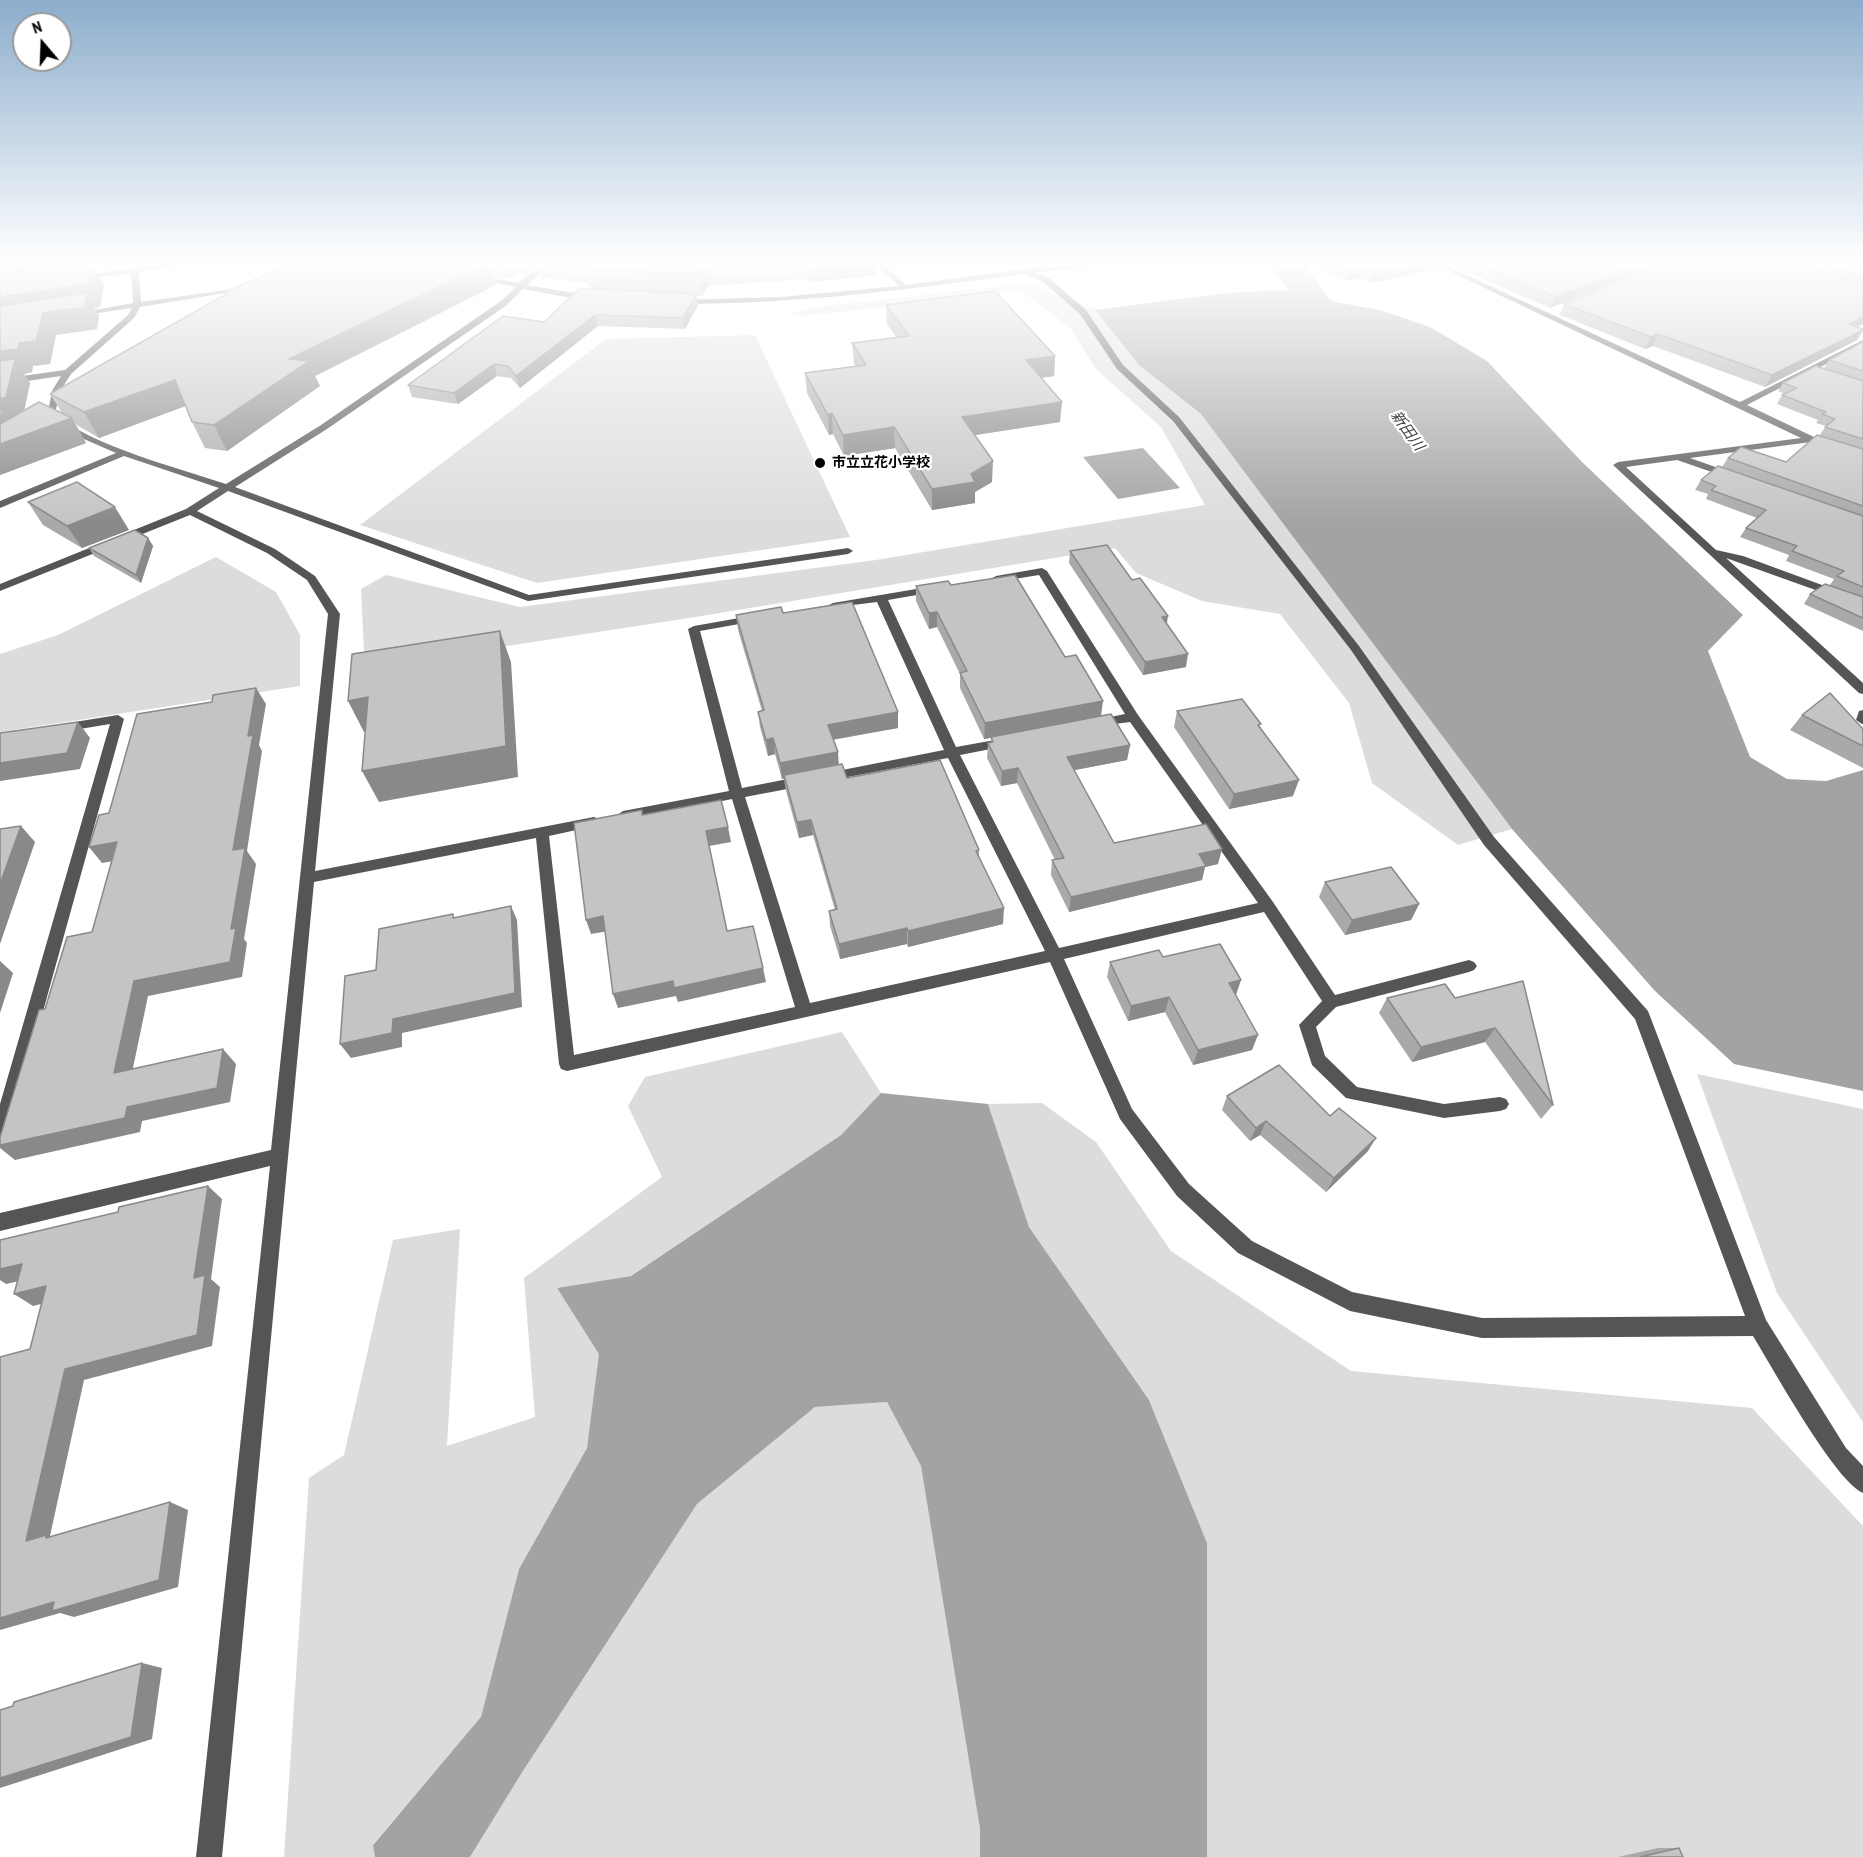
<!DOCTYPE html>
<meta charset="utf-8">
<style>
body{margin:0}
#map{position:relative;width:1863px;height:1857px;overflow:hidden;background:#fff;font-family:"PT Sans Narrow",sans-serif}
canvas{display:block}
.north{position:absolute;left:12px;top:12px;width:60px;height:60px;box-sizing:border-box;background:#fff;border:2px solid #999;border-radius:50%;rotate:341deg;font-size:16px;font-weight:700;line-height:24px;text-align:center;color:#000}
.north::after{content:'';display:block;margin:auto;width:21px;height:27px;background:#000;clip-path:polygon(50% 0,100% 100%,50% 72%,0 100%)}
</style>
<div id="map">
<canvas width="1863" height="1857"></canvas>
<div class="north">N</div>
</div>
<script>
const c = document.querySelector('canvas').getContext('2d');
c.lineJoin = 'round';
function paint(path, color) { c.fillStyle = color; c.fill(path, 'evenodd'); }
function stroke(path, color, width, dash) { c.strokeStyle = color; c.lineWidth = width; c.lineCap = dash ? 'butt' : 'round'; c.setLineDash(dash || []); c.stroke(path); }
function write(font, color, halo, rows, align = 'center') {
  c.font = font + ' "PT Sans Narrow","Noto Sans JP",sans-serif'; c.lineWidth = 4.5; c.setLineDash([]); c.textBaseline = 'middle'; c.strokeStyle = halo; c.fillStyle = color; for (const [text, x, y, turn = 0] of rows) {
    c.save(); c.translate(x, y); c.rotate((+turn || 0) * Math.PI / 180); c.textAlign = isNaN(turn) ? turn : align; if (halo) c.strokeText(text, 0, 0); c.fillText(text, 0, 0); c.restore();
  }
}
paint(new Path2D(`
 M1029,283L1095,310L1139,365L1201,414L1512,829L1458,845L1372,783L1349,703L1280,614L1202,601L1136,573L1115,548L683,619L383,665L364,651L361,589L386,575L520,607L876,560L1205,505L1161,427L1096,369L1071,329L1022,291L802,316L790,314L809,308Z
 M755,335L850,537L537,583L360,525L606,339Z
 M216,557L276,592L300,635V686L0,732V654L58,635Z
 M842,1032L881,1093L841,1135L631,1276L557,1288L600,1354L587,1448L519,1569L481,1718L373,1844L375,1857H284L309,1478L344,1455L393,1240L460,1229L447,1446L535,1417L524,1278L662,1177L628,1106L645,1077Z
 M1697,1074L1863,1109V1422L1777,1293Z
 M1042,1103L1096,1142L1171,1251L1351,1371L1752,1408L1863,1526V1857H1207V1543L1149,1400L1029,1227L988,1104Z
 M887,1402L921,1466L980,1829V1857H470L523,1771L697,1504L815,1407Z`), '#dcdcdc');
paint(new Path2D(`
 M1280,290L1318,293L1335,302L1380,310L1430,327L1487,361L1582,462L1743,615L1708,651L1750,757L1787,779L1826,781L1863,770V1091L1734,1064L1655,991L1512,829L1201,414L1139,365L1095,310L1227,293Z
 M1143,448L1180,488L1118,499L1083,457Z
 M881,1093L988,1104L1029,1227L1149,1400L1207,1543V1857H980V1829L921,1466L887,1402L815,1407L697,1504L523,1771L470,1857H375L373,1845L481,1717L519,1569L587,1448L599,1354L557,1288L631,1276L841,1135Z`), '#a3a3a3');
paint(new Path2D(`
 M1267,264H1302L1306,267L1379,367L1373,375L1360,378L1347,375L1282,281Z`), '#a3a3a3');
paint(new Path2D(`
 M164,264H181L139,272L141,302L246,287L250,289L140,307L134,318L71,374L60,391L55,414C92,446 178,468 226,484L321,425L501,301L516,287L474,279V275L519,283C529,274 538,264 552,264L527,285L596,297L595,299L566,297L523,289L507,305L327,429L235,487L529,595L848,548L853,551L848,554L528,601L228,491L197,511L275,549L315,576L340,614L315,871L594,817L599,819L601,822L599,825L549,836L574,1055L795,1007L732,799L623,821L616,816L623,811L729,791L688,629L694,626L756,615L762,618L756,621L700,631L742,788L803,776L810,781L803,786L745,797L810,1003L1045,951L948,758L827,781L820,777L827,773L944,750L877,602L829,608L827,606L833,603L934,586L940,589L934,592L888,600L956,747L1006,738L1012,742L1006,746L960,755L1059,948L1258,903L1130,722L1091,727L1089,724L1091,721L1125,714L1039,575L996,582L991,579L996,576L1042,568L1047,571L1138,715L1273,902L1335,995L1469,960L1474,962L1477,966L1474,970L1469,972L1336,1007L1316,1027L1325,1056L1357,1087L1444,1104L1500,1097L1506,1099L1509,1104L1506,1109L1500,1111L1444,1118L1346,1098L1312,1065L1299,1025L1322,1001L1264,912L1064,959L1132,1109L1189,1184L1252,1241L1352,1292L1482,1318L1745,1316L1635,1019L1484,845L1351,650L1173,421L1117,369L1080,314L1043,282L1026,274C910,289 796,304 679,304L675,302L679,300L781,297L899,286L876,264H883L906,285L1025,269L1090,264L1087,266L1035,273L1049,278L1086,310L1123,365L1179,417L1359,646L1494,837L1648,1011L1766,1320L1846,1448L1863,1466V1493C1835,1481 1772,1367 1753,1336L1482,1338L1350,1311L1238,1253L1177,1196L1120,1119L1050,962L567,1071L561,1069L559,1064L536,838L314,882L222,1857H196L270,1166L0,1231V1213L271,1150L328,614L307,580L267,553L190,515L0,591V584L186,509L219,488L124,456L0,508V501L116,453L61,429L47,417L52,391L61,376L0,385V379L65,370L128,315L132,308L77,316L73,314L133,303L131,273L79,280L75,278L76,276Z
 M1434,264H1443L1740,402L1863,340V345L1747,405L1814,437L1863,452V458L1811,442L1690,458L1735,474V478L1732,479L1677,460L1626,467L1716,550L1743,556L1863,600V607L1726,558L1863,683V694L1859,693L1613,465L1618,462L1801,438Z
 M1623,264H1634L1658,272L1654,274Z
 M1863,710V724H1862L1856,720L1859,711Z
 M118,715L124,719L9,1134L6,1139L0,1142V1104L110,724L62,732L56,728L62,724Z`), '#555');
paint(new Path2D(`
 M0,264H42L39,269L104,285L100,307L94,308L99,316L97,329L56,335L50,364L33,366L32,372L24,374L30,383L24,410L62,413L50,394L300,264H874L875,275L810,282L809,279L708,286L702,296H696L698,305L685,329L598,326L520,388L511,378L497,376L458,404L412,397L408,385L544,322L590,288L588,283L540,277L537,266L525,275L518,274L509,279L493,276L496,285L315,376L320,386L227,451L205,448L192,422L186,406L99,438L75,424L86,443L0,475Z
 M1313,264H1440L1438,269L1370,283L1360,278L1347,281Z
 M1449,264H1863V324L1858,327L1863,329V331L1857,340L1765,387L1653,346L1645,349L1560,315L1564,304L1654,268L1643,266L1641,272L1550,308Z
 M886,305L1055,356L1054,376L1041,378L1060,422L975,435L992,482L975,492V503L932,510L895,448L844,456L833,434L829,435L807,393L805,373L855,366L854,363L852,343L897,338L887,324Z
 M1863,342V631L1804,604L1810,594L1830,585L1834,579L1786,561L1789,555L1740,537L1746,528L1757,518L1706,499L1708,494L1695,490L1701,480L1722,467L1728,458L1786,462L1819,436L1826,426L1816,423L1818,420L1777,404L1782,395L1785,394L1778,391L1783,383L1824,368L1829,360Z
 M28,502L129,530L82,548L43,525Z
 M148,538L153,546L141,583L94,556L89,548Z
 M1070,551L1132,580L1186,667L1143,675L1069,563Z
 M951,585L1101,715L1130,745L1127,760L1074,770L1114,843L1218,864L1205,867L1202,880L1069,912L1051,875L1052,860H1055L1017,783L1001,786L987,758L988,743L991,742V738L984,739L960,688V674L937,627L929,629L916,601V586Z
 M736,615L898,728L833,740L839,765L847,778L979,850V857L1003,924L908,947L907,944L840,959L830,926L829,911L835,910L813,835L799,838L786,791L784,779H782L775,754L768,756L760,727L758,712L762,711L738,630Z
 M1177,711L1260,728L1293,796L1229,809L1174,727Z
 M1802,715L1863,729V768L1790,730Z
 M1325,882L1419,904L1411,920L1345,935L1319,897Z
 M1163,957L1236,995L1252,1050L1193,1065L1165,1012L1128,1021L1107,977L1110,962Z
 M1523,981L1553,1105L1541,1119L1485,1042L1412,1062L1379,1013L1387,998H1455Z
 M1227,1096L1330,1116L1368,1151L1326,1192L1260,1135L1250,1141L1222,1110Z
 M1658,1848H1679L1683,1857H1618Z`), '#a9a9a9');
paint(new Path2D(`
 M0,264H42L34,280L93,264L104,285L100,307L94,308L99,316L97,329L56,335L50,364L33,366L32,372L24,374L30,383L22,421L72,418L86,443L0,475Z
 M486,264H490L496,285L315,376L320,386L227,451L214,425L289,359Z
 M505,264H516L518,274L509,279Z
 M522,264H537V266L525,275Z
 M704,264L708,286L702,296L699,273Z
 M809,264H874L875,275L810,282Z
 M1414,264H1440L1438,269L1370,283L1373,272Z
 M1640,264H1644L1641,272L1550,308L1555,297Z
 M1363,267L1360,278L1347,281L1350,270Z
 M696,294L698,305L685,329L683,318Z
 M595,315L598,326L520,388L516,376Z
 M1863,317V324L1842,335L1849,324Z
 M1863,330L1857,340L1765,387L1772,375Z
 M1658,334L1653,346L1645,349L1651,337Z
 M1055,356L1054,376L1024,380L1026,360Z
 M494,364L497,376L458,404L454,393Z
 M175,380L188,405L99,438L84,412Z
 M1062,402L1060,422L962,437V417Z
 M832,413L833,434L829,435L828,415Z
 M894,427L895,448L844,456L843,435Z
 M993,461L992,482L975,492V503L932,510V489L971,474Z
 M115,507L129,530L82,548L67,526Z
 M148,538L153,546L141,583L136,575Z
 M937,612V627L929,629V613Z
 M1168,616L1166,629L1162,617Z
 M500,631L511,662L518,777L379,802L362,771Z
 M1188,654L1186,667L1143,675L1145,662Z
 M256,688L266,704L259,745L262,751L247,851L256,864L244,939L247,943L242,977L148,996L129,1087L114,1073L134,981L231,929L233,850L248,736Z
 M368,697L383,728L364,732L348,701Z
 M1103,701L1101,716L984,739L985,723Z
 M898,712V728L829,740L828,725Z
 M78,722L90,738L80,769L0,781V763Z
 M773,738L775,754L768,756L766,740Z
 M1130,745L1127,760L1065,772L1067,757Z
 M838,752L839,768L782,779L780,763Z
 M1018,768L1017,783L1001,786L1002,771Z
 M1299,780L1293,796L1229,809L1234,794Z
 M811,820L813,835L799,838L797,822Z
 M21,826L35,842L0,944V884Z
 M728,827L731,842L709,846L706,831Z
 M117,842L130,858L102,863L89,847Z
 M1222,849L1218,864L1205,867L1202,880L1069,912L1071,897L1199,854Z
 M1419,904L1411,920L1345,935L1352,920Z
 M511,906L517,920L522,1007L402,1033V1047L351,1058L340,1044L393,1019Z
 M1004,908L1003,924L908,947V931Z
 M603,916L609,931L591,934L586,920Z
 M907,928V944L840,959L839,944Z
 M0,961L13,973L0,1013Z
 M763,968L766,982L678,1002L676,996L618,1008L613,994L673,981Z
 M1241,980L1236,995L1229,983Z
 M1169,997L1165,1012L1128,1021L1131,1006Z
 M1495,1028L1485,1042L1412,1062L1421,1047Z
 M1258,1035L1252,1050L1193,1065L1198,1050Z
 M223,1049L236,1064L230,1102L142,1121L140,1132L15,1160L0,1148V1145L127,1107Z
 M1266,1121L1260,1135L1250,1141L1256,1128Z
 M1376,1138L1368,1151L1326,1192L1334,1178Z
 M208,1186L222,1199L211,1279L220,1287L212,1346L84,1380L50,1536L67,1545L26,1541L65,1369L194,1278Z
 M22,1264L41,1276L6,1284L0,1280V1269Z
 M46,1286L64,1298L33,1306L14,1294Z
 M170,1502L188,1510L178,1587L74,1617L60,1613L0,1630V1618Z
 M142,1663L162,1668L152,1739L0,1788V1778Z`), '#898989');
const building = new Path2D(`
 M83,264H92L88,284L0,297V269L18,267L15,272Z
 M291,264L293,267L300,264H486L289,359L309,361L214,425L192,422L175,380L84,412L50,394L228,293L227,291Z
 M589,264H704L699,273H662L585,268Z
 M1336,264H1414L1373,272L1363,267L1350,270Z
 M1478,264H1640L1555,297Z
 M1664,264H1795L1863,284V317L1849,324L1863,329V330L1772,375L1658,334L1651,337L1564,304Z
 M1821,264H1863V276Z
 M580,288L696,294L683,318L595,315L516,376L508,366L494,364L454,393L408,385L503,316L544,322Z
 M995,291L1055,356L1026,360L1062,402L962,417L993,461L971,474L975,482L932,489L894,427L843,435L832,413L828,415L805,373L866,365L852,343L909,336L886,305Z
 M87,293L84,307L43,313L36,341L19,343L18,349L0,351V306Z
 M1863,342V371L1829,360Z
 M15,359L6,397L0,399V361Z
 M1816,366L1863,381V439L1825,427L1835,419L1822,414L1826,412L1782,395L1797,388L1783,383Z
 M39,402L72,418L0,444V424Z
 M3,409L0,423V411Z
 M1817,435L1863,449V506L1728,458L1741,447L1786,462Z
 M1718,466L1863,516V587L1837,576L1844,571L1792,551L1797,546L1746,528L1766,510L1711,490L1716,486L1701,480Z
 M77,482L115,507L67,526L28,502Z
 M135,530L148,538L136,575L89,548Z
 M1107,545L1132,580L1140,578L1168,616L1162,617L1188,654L1145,662L1070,551Z
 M1015,575L1065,657L1076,655L1103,701L985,723L960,673L967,671L937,612L929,613L916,586L948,581L951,585Z
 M1825,584L1863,597V618L1810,594Z
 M852,602L898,712L828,725L838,752L780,763L773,738L766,740L758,712L764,710L736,615L781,607L783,613Z
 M500,631L506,746L362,771L368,697L348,701L352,654Z
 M256,688L248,736L253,735L233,850L245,848L231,929L236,928L230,962L134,981L114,1073L223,1049L217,1088L127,1107L125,1118L0,1145V1137L39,1010L45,1009L67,937L92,932L117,842L89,847L99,815L109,813L137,714L212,702L213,695Z
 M1830,693L1863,729V746L1802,715Z
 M1242,699L1261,724L1258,725L1299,780L1234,794L1177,711Z
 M1111,714L1130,745L1067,757L1114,843L1206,824L1222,849L1199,854L1206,866L1071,897L1052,860L1064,858L1018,768L1002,771L988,743L993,742L991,737Z
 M78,722L67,753L0,763V733Z
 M940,760L979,850L976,851L1004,908L908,931L907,928L839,944L829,911L837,909L811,820L797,822L784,775L842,764L847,778Z
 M721,800L728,827L706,831L727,931L753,926L763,968L674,988L673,981L613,994L603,916L586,920L574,823L642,810V815Z
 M21,826L0,884V829Z
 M1391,867L1419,904L1352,920L1325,882Z
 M511,906L515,993L393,1019L392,1033L340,1044L345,976L376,970L379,929L453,914V918Z
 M1220,944L1241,980L1229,983L1258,1035L1198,1050L1169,997L1131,1006L1110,962L1159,950L1163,957Z
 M1523,981L1553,1105L1495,1028L1421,1047L1387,998L1445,984L1455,998Z
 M1279,1065L1330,1116L1339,1108L1376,1138L1334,1178L1266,1121L1256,1128L1227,1096Z
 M208,1186L194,1278L205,1275L197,1335L65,1369L26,1541L46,1535V1538L170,1502L159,1580L52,1611L54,1602L0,1618V1357L30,1349L46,1286L14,1294L22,1264L0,1269V1240L118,1212L119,1207Z
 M142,1663L131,1737L0,1778V1710L13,1706L14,1702Z
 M1679,1848L1683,1857H1640Z`);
paint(building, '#c4c4c4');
stroke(building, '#898989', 1.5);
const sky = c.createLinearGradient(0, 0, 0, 524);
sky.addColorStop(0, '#8cadcc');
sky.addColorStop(0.5, '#fff');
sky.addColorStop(1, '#ffffff00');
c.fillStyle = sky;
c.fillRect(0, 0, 1863, 524);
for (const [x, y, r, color] of [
 [820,463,6,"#000"]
]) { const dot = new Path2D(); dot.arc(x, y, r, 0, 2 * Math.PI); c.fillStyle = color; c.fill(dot); stroke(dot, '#fff', 2); }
write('bold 14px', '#000', '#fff', [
 ["市立立花小学校",832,463]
], 'left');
write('italic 15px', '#444', '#fff', [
 ["新田川",1407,431,54]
]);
</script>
